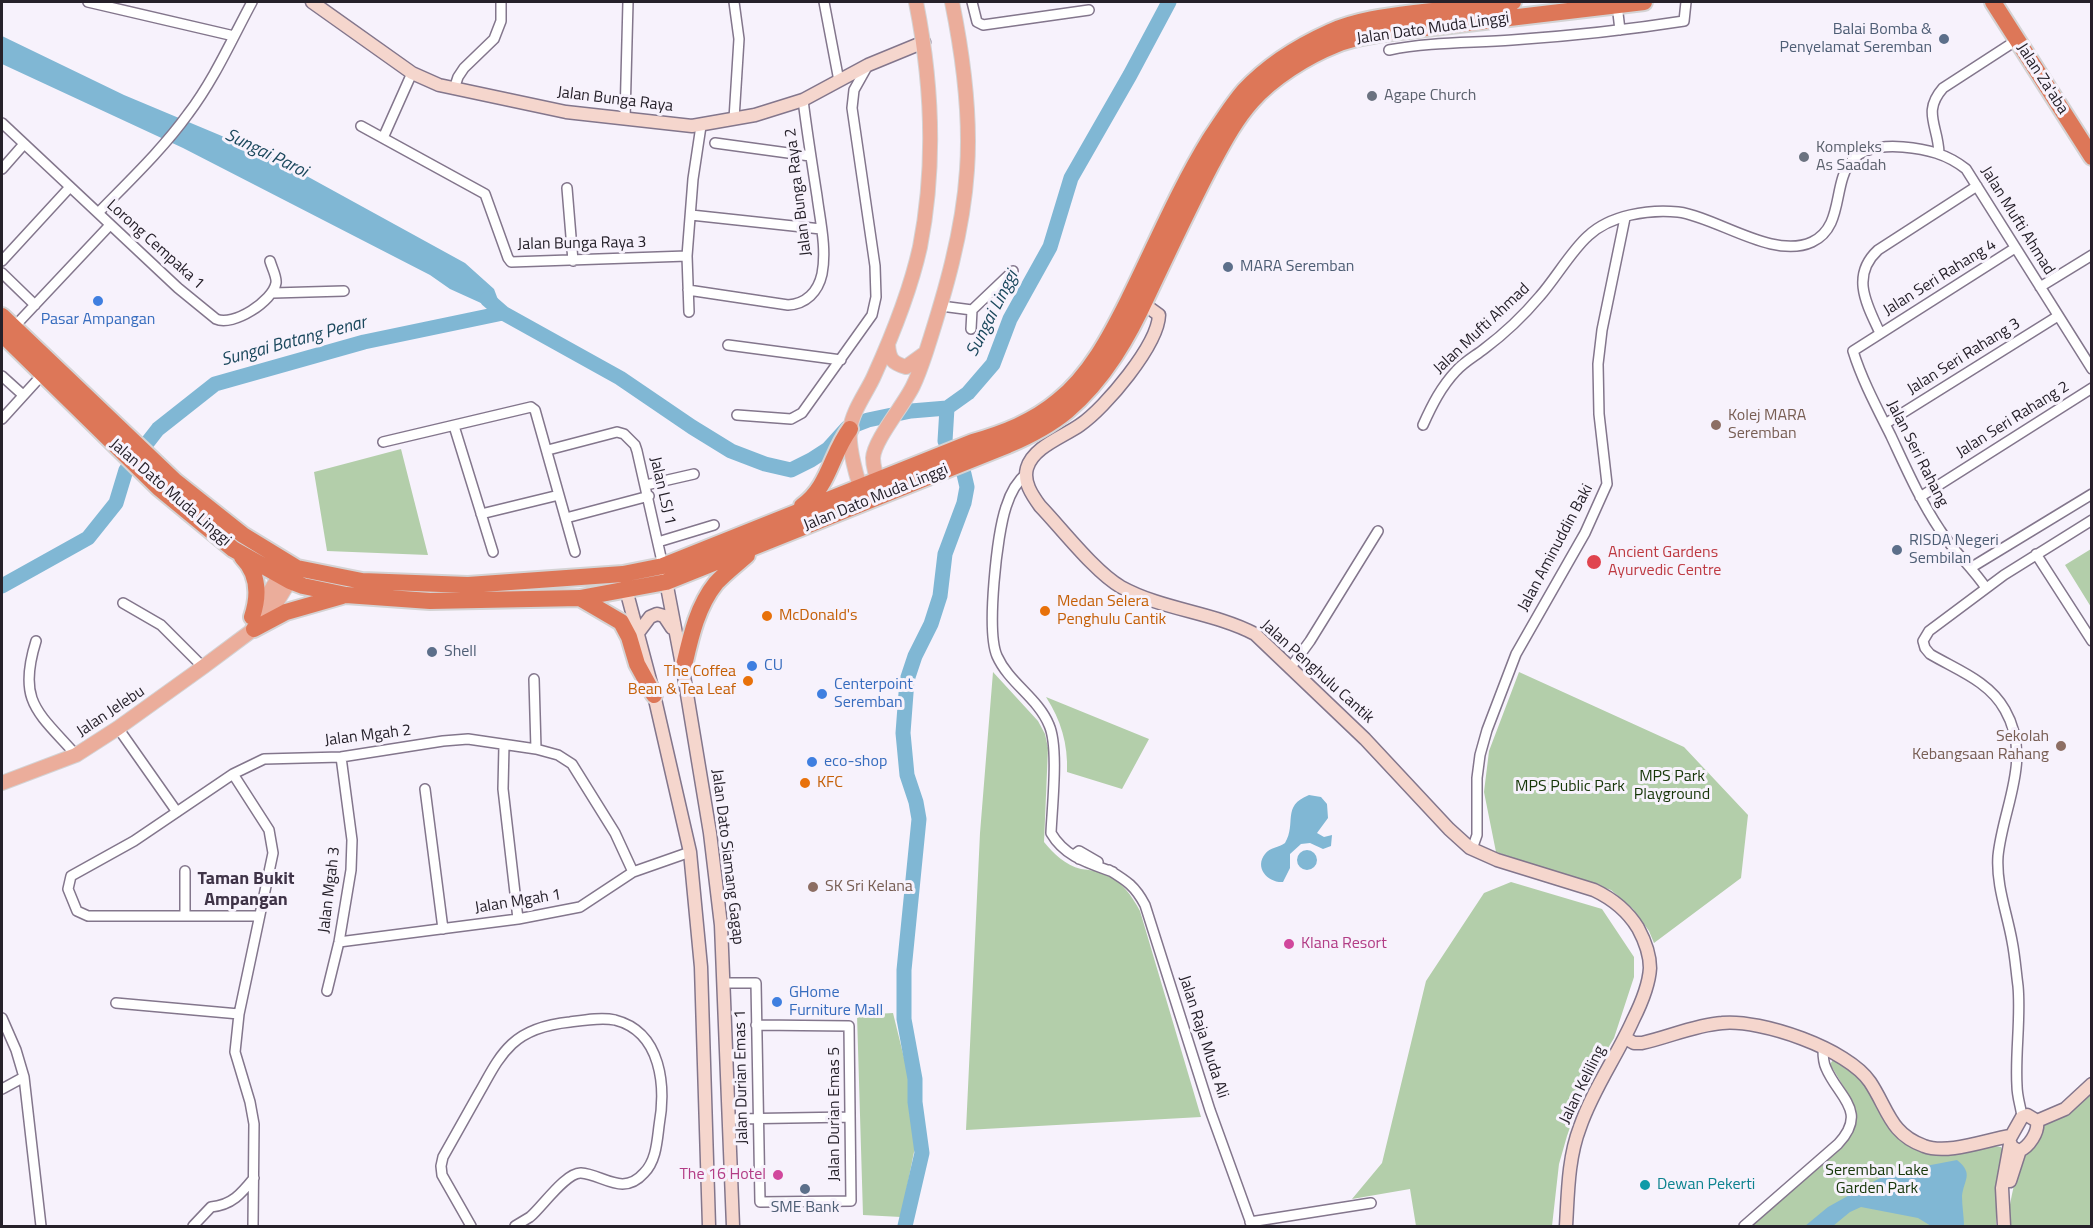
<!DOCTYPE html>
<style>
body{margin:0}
#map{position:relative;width:2093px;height:1228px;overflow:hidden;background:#f7f2fc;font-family:"Titillium Web",sans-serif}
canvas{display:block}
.frame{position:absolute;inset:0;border:3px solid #26212a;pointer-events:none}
</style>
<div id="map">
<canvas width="2093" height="1228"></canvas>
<div class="frame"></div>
</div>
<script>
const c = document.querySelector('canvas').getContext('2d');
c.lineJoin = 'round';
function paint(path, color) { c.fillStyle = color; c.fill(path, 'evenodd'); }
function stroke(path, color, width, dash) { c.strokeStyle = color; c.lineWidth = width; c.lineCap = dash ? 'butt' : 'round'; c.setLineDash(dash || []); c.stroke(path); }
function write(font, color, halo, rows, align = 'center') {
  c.font = font + ' "Titillium Web",sans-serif'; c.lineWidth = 6; c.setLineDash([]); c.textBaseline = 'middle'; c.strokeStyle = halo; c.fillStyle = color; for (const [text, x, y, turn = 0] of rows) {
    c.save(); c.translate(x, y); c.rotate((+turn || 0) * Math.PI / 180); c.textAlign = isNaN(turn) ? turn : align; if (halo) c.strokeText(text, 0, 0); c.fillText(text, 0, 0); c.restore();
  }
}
paint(new Path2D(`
 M401,449L428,555L327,551L314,472Z
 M2091,549V607L2065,565Z
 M993,672L1038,721L1045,734L1048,748L1044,842C1054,854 1065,865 1081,869C1089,870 1098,871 1105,874C1122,881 1131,895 1140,911L1201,1117L966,1130L980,833Z
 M1519,672L1684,747L1748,815L1741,878L1654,943L1649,931L1633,909L1611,890L1496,852L1484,792L1489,751Z
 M1046,697L1149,739L1122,789L1067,772C1068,744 1061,720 1046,697Z
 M1511,882L1602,909L1634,957V977L1614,1038L1583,1090L1567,1136L1559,1164L1552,1226H1416L1410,1189L1352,1199L1382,1163L1426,981L1484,893Z
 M893,1013L909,1078V1109L915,1147L901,1217L863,1215L857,1015Z
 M1833,1060L1847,1067L1862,1079L1892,1133L1914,1149L1930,1153L1988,1145L2001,1147L2006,1157L1996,1195V1226H1750L1843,1147L1854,1128V1104L1830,1064Z
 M2092,1090L2091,1226H2007C2010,1198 2020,1146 2042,1126C2056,1112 2075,1102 2092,1090Z`), '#b3ceaa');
paint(new Path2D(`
 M2,36L124,95L272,157L465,263L494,289L503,313L450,289L430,275L183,148L2,64Z
 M1309,795L1321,797L1327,804L1328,818L1317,833L1324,837L1332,835L1331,846L1323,849L1310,843L1301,844L1290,854V868L1283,882C1268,883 1254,868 1265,854C1270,847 1279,848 1285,843C1297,823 1281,806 1309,795Z
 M1297 860a10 10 0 1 1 20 0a10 10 0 1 1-20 0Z
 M1957,1160C1974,1174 1964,1179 1962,1196C1962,1206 1964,1217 1964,1226H1931L1918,1218L1861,1207L1850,1212L1833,1226H1805L1828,1207L1889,1173Z`), '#80b7d4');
stroke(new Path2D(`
 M487,299L503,313L620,378L692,427L731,451L765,464L791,470L811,460L828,449L847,428L868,420L911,411L947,408L968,393L993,364L1010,319L1050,247L1071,178L1130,75L1169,2
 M2,586L88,538L116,503L126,470L158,429L215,384L364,342L503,313
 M905,1226L922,1153L915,1102V1079L904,1019V970L919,819L916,802L907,775L903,733L907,680L915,656L931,624L940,596L945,554L964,503L967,487L964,474L945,441L947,408`), '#80b7d4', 15);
const street = new Path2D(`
 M88,2L234,36
 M734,2L739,39L734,119
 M824,2L839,81
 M972,2L977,22L983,25L1089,10
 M1617,5L1620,30
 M1389,50C1429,42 1471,43 1512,40C1570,36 1627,30 1684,21L1686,2
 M454,89L458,77L464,68L494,39L501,21V2
 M625,118L628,2
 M2,123L178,288L216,319C233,327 273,301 276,283C277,277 272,268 270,261
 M361,126L485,194L508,258L511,262L687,256
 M383,138L412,73
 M715,143L810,156
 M1939,153C1938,125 1922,112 1943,88L2017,40
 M2,169L24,144
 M567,188L573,261
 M98,213C129,181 162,150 188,114C214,80 232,39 252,2
 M691,215L821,229
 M2,261L70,187
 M2,273L35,305
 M2040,287L2092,255
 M688,290L788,305C806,304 818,292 822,274C827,249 820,220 817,196C812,164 807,132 803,100
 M273,293L344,291
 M941,306L972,310L1013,271
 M689,312L687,256L693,179L701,126
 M14,327L110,225
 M971,329L972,310
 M1880,333C1867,305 1850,276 1878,250L1977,186
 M728,345L841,360
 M2,376L23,395
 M737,415L791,419L802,413L872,315L876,297L875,266L852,108L854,90L868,65
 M2,419L42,375
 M1885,424L2058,316
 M1423,425C1432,405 1441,387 1456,371C1464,362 1475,356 1484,349C1504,334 1524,315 1540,296C1555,279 1572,250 1588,236C1610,215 1649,209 1678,212C1717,217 1773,260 1812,242C1859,220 1812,140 1903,147C1927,149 1947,154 1966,169L2092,369
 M454,426L493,552
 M383,442L531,407L535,410L575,552
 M548,450L617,432L624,434L635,445L637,451L663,566
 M1027,473C1016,482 1010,494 1006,507C997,534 986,631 997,656C1009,683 1038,698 1049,725C1059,747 1052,807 1051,833C1065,857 1088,863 1113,872
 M646,485L694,474
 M1920,497L2092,388
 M481,514L559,495
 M566,518L649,496
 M658,542L714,525
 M2036,554L2092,641
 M1972,567L2092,494
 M1986,588C1972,567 1953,551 1940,530C1920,500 1906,468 1891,436C1877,408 1862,380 1853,351L2015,248
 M123,603L161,625L203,667
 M36,641C17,702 38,712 76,755
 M1291,667L1310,641L1378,531
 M534,679L536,749
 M118,728L177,812
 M504,745L503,789L518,919
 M233,774L269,830L273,853L239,1014L235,1052L250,1102L254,1124L253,1226
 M425,789L443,929
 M1472,849L1477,835V778L1480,755L1487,730L1516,654L1585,533L1607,484L1599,414L1598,364L1602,330L1625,218
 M1079,859L1075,854L1079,851L1098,862
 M1109,870C1127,881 1135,886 1145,905L1210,1110L1252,1226
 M185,916V871
 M259,916H88L77,911L68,889L71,876L134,841L233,774L264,759L341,757L443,741L468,739L536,749L558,755L572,764L615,833L633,872
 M339,942L518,919L580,907L633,872L690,852
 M724,983H756C757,1056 758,1129 760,1202L851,1201L849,1026L756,1025
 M327,991L339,942L351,870L352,840L341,757
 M116,1003L239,1014
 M2,1018L16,1050L24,1077L41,1226
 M2,1089L24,1077
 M2022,1117C2021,1107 2017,1097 2017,1086C2015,1053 2021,1019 2018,986C2016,971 2015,956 2012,941C2007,913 1996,885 1998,856C2003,806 2033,759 2005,710C1989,681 1957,670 1930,654L1925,648L1923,641L1929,631L2004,575L2092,520
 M730,1119L850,1117
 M1250,1222L1371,1203
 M193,1226L211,1207C232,1205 241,1194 254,1178
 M471,1226L442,1175L441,1166L443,1157C455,1136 467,1114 479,1093C489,1076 497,1058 512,1044C527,1030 550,1024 570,1022C584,1020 602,1017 615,1020C662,1032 666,1087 659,1126C657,1142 656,1161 644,1173C623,1197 602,1174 581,1173C566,1172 542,1207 530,1217C525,1220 520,1223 515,1226
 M1744,1226L1838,1144C1869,1111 1838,1097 1826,1068C1823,1062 1823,1055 1823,1049`);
const secondary = new Path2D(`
 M312,2L412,73L439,85L566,112L692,126L755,115L803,100L868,65L924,42
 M1137,299L1159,315C1158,345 1105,408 1080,425C1063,437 1033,447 1027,468C1023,482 1032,495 1040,506C1062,529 1095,572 1121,587C1163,610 1213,612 1255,634L1365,739L1449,829L1470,848L1497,860L1594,890C1613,899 1627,910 1638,928C1645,941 1650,953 1650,968C1649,986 1641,1004 1633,1020C1617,1056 1593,1089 1580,1127C1568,1158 1568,1193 1566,1226
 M665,576L683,670L710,833L721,925L733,1226
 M624,582L654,695L690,852L701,967L709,1226
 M638,633L650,617L657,614L664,616L672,628
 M1625,1038L1634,1043H1642C1669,1037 1695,1025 1722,1023C1761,1019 1848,1049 1870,1082C1888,1109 1890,1134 1924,1146C1947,1155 1986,1140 2010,1136
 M2027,1115L2037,1121C2039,1132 2029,1147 2019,1151L2012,1147L2009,1140L2022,1117Z
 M2037,1121L2065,1109L2092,1084
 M2010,1181L2020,1150
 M2004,1226L2002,1188L2010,1144`);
const primary = new Path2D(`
 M888,344C889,359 892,363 906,367L924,354
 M881,489C877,479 873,468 873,458C874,440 904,405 913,386C918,376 922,364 926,352C945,293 963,232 967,170C971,114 963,56 952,2
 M864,497C857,480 848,447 850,430C852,411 867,392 874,376C893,334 910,292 920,247C936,165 932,82 916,2
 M253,615L263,603L284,568
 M2,783L76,755L118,728L203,667L254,629L275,605L295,572`);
const highway = new Path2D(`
 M1993,2L2092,157
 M2,316L175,481L243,535L297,568L362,581L468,585L623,574L663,566L973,442C1004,433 1033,422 1058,401C1090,375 1110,337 1128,301C1155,247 1178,191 1210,139C1221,123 1231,106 1244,91C1267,66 1299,46 1330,32C1359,19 1391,16 1423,12C1453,9 1483,5 1513,2
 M2,334L159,488L233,549L290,581L303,586L346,595L430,601L580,598L666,582L1008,445C1029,436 1049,426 1067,411C1104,380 1129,336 1149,292C1169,250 1189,207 1211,165C1223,143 1235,120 1252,101C1272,78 1307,56 1335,45C1350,38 1367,36 1383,33L1644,2
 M802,506C829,487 831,454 850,429
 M242,557C259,574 259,596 252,617
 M580,598L621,622L629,637L637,664L654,695
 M254,629L286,612L342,596
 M683,670C690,640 696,608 716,583C725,573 737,564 747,555`);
stroke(street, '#83768c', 12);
stroke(secondary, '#83768c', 15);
stroke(primary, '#d4d3d4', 16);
stroke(highway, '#d4d3d4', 20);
stroke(street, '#fff', 9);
stroke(secondary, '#f5d6cd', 12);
stroke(primary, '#ebad9b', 14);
stroke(highway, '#dd7758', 16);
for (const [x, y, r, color] of [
 [1944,39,6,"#5c6f8a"],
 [1372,96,6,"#6b7280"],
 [1804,157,6,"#6b7280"],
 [1228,267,6,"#5c6f8a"],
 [98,301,6,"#3f7fe0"],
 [1716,425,6,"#8d6e63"],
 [1897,550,6,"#5c6f8a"],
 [1594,562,8,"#e0444e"],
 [1045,611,6,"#e8710a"],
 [767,616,6,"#e8710a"],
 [432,652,6,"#5c6f8a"],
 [752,666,6,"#3f7fe0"],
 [748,681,6,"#e8710a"],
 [822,694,6,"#3f7fe0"],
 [2061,746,6,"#8d6e63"],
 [812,762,6,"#3f7fe0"],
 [805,783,6,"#e8710a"],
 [813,887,6,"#8d6e63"],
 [1289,944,6,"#d1479c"],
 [777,1002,6,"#3f7fe0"],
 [778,1175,6,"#d1479c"],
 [1645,1185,6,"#0f9aa8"],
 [805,1189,6,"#5c6f8a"]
]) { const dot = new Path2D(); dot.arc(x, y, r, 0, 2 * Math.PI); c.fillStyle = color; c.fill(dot); stroke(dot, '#f7f2fc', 2); }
write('16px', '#26212a', '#f7f2fc', [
 ["Jalan Dato Muda Linggi",1433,29,-8],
 ["Jalan Za'aba",2042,79,57],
 ["Jalan Bunga Raya",615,100,7],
 ["Jalan Bunga Raya 2",799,192,-97],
 ["Jalan Mufti Ahmad",2017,221,58],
 ["Jalan Bunga Raya 3",582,244,-1],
 ["Lorong Cempaka 1",155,245,42],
 ["Jalan Seri Rahang 4",1940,278,-32],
 ["Jalan Mufti Ahmad",1482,329,-43],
 ["Jalan Seri Rahang 3",1964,357,-32],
 ["Jalan Seri Rahang 2",2013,420,-32],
 ["Jalan Seri Rahang",1917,454,63],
 ["Jalan LSJ 1",662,491,77],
 ["Jalan Dato Muda Linggi",170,493,41],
 ["Jalan Dato Muda Linggi",876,498,-22],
 ["Jalan Aminuddin Baki",1556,548,-62],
 ["Jalan Penghulu Cantik",1317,672,42],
 ["Jalan Jelebu",111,712,-34],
 ["Jalan Mgah 2",368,736,-7],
 ["Jalan Dato Siamang Gagap",727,857,83],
 ["Jalan Mgah 3",330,890,-83],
 ["Jalan Mgah 1",518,902,-9],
 ["Jalan Raja Muda Ali",1203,1037,72],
 ["Jalan Durian Emas 1",742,1077,-91],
 ["Jalan Keliling",1583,1085,-64],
 ["Jalan Durian Emas 5",835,1114,-90]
]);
write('16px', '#4e5e75', '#f7f2fc', [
 ["Balai Bomba &",1932,30,"right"],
 ["Penyelamat Seremban",1932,48,"right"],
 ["MARA Seremban",1240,267],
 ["RISDA Negeri",1909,541],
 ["Sembilan",1909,559],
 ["Shell",444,652],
 ["SME Bank",805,1208,"center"]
], 'left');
write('16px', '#5b616d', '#f7f2fc', [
 ["Agape Church",1384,96],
 ["Kompleks",1816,148],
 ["As Saadah",1816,166]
], 'left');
write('16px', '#366cbe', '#f7f2fc', [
 ["Pasar Ampangan",98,320,"center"],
 ["CU",764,666],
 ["Centerpoint",834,685],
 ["Seremban",834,703],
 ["eco-shop",824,762],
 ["GHome",789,993],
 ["Furniture Mall",789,1011]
], 'left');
write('16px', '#785e54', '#f7f2fc', [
 ["Kolej MARA",1728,416],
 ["Seremban",1728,434],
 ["Sekolah",2049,737,"right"],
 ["Kebangsaan Rahang",2049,755,"right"],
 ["SK Sri Kelana",825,887]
], 'left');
write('16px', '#be3a42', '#f7f2fc', [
 ["Ancient Gardens",1608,553],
 ["Ayurvedic Centre",1608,571]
], 'left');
write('16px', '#c56008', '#f7f2fc', [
 ["Medan Selera",1057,602],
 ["Penghulu Cantik",1057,620],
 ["McDonald's",779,616],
 ["The Coffea",736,672,"right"],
 ["Bean & Tea Leaf",736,690,"right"],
 ["KFC",817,783]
], 'left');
write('16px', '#163608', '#f7f2fc', [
 ["MPS Park",1672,777],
 ["Playground",1672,795],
 ["MPS Public Park",1570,787],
 ["Seremban Lake",1877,1171],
 ["Garden Park",1877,1189]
]);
write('16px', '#b23c85', '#f7f2fc', [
 ["Klana Resort",1301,944],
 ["The 16 Hotel",766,1175,"right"]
], 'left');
write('16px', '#0d838f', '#f7f2fc', [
 ["Dewan Pekerti",1657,1185]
], 'left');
write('italic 18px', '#1b485d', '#f7f2fc', [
 ["Sungai Paroi",266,154,26],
 ["Sungai Linggi",993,314,-63],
 ["Sungai Batang Penar",294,342,-15]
]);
write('bold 18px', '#3f3347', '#f7f2fc', [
 ["Taman Bukit",246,880],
 ["Ampangan",246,901]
]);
</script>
